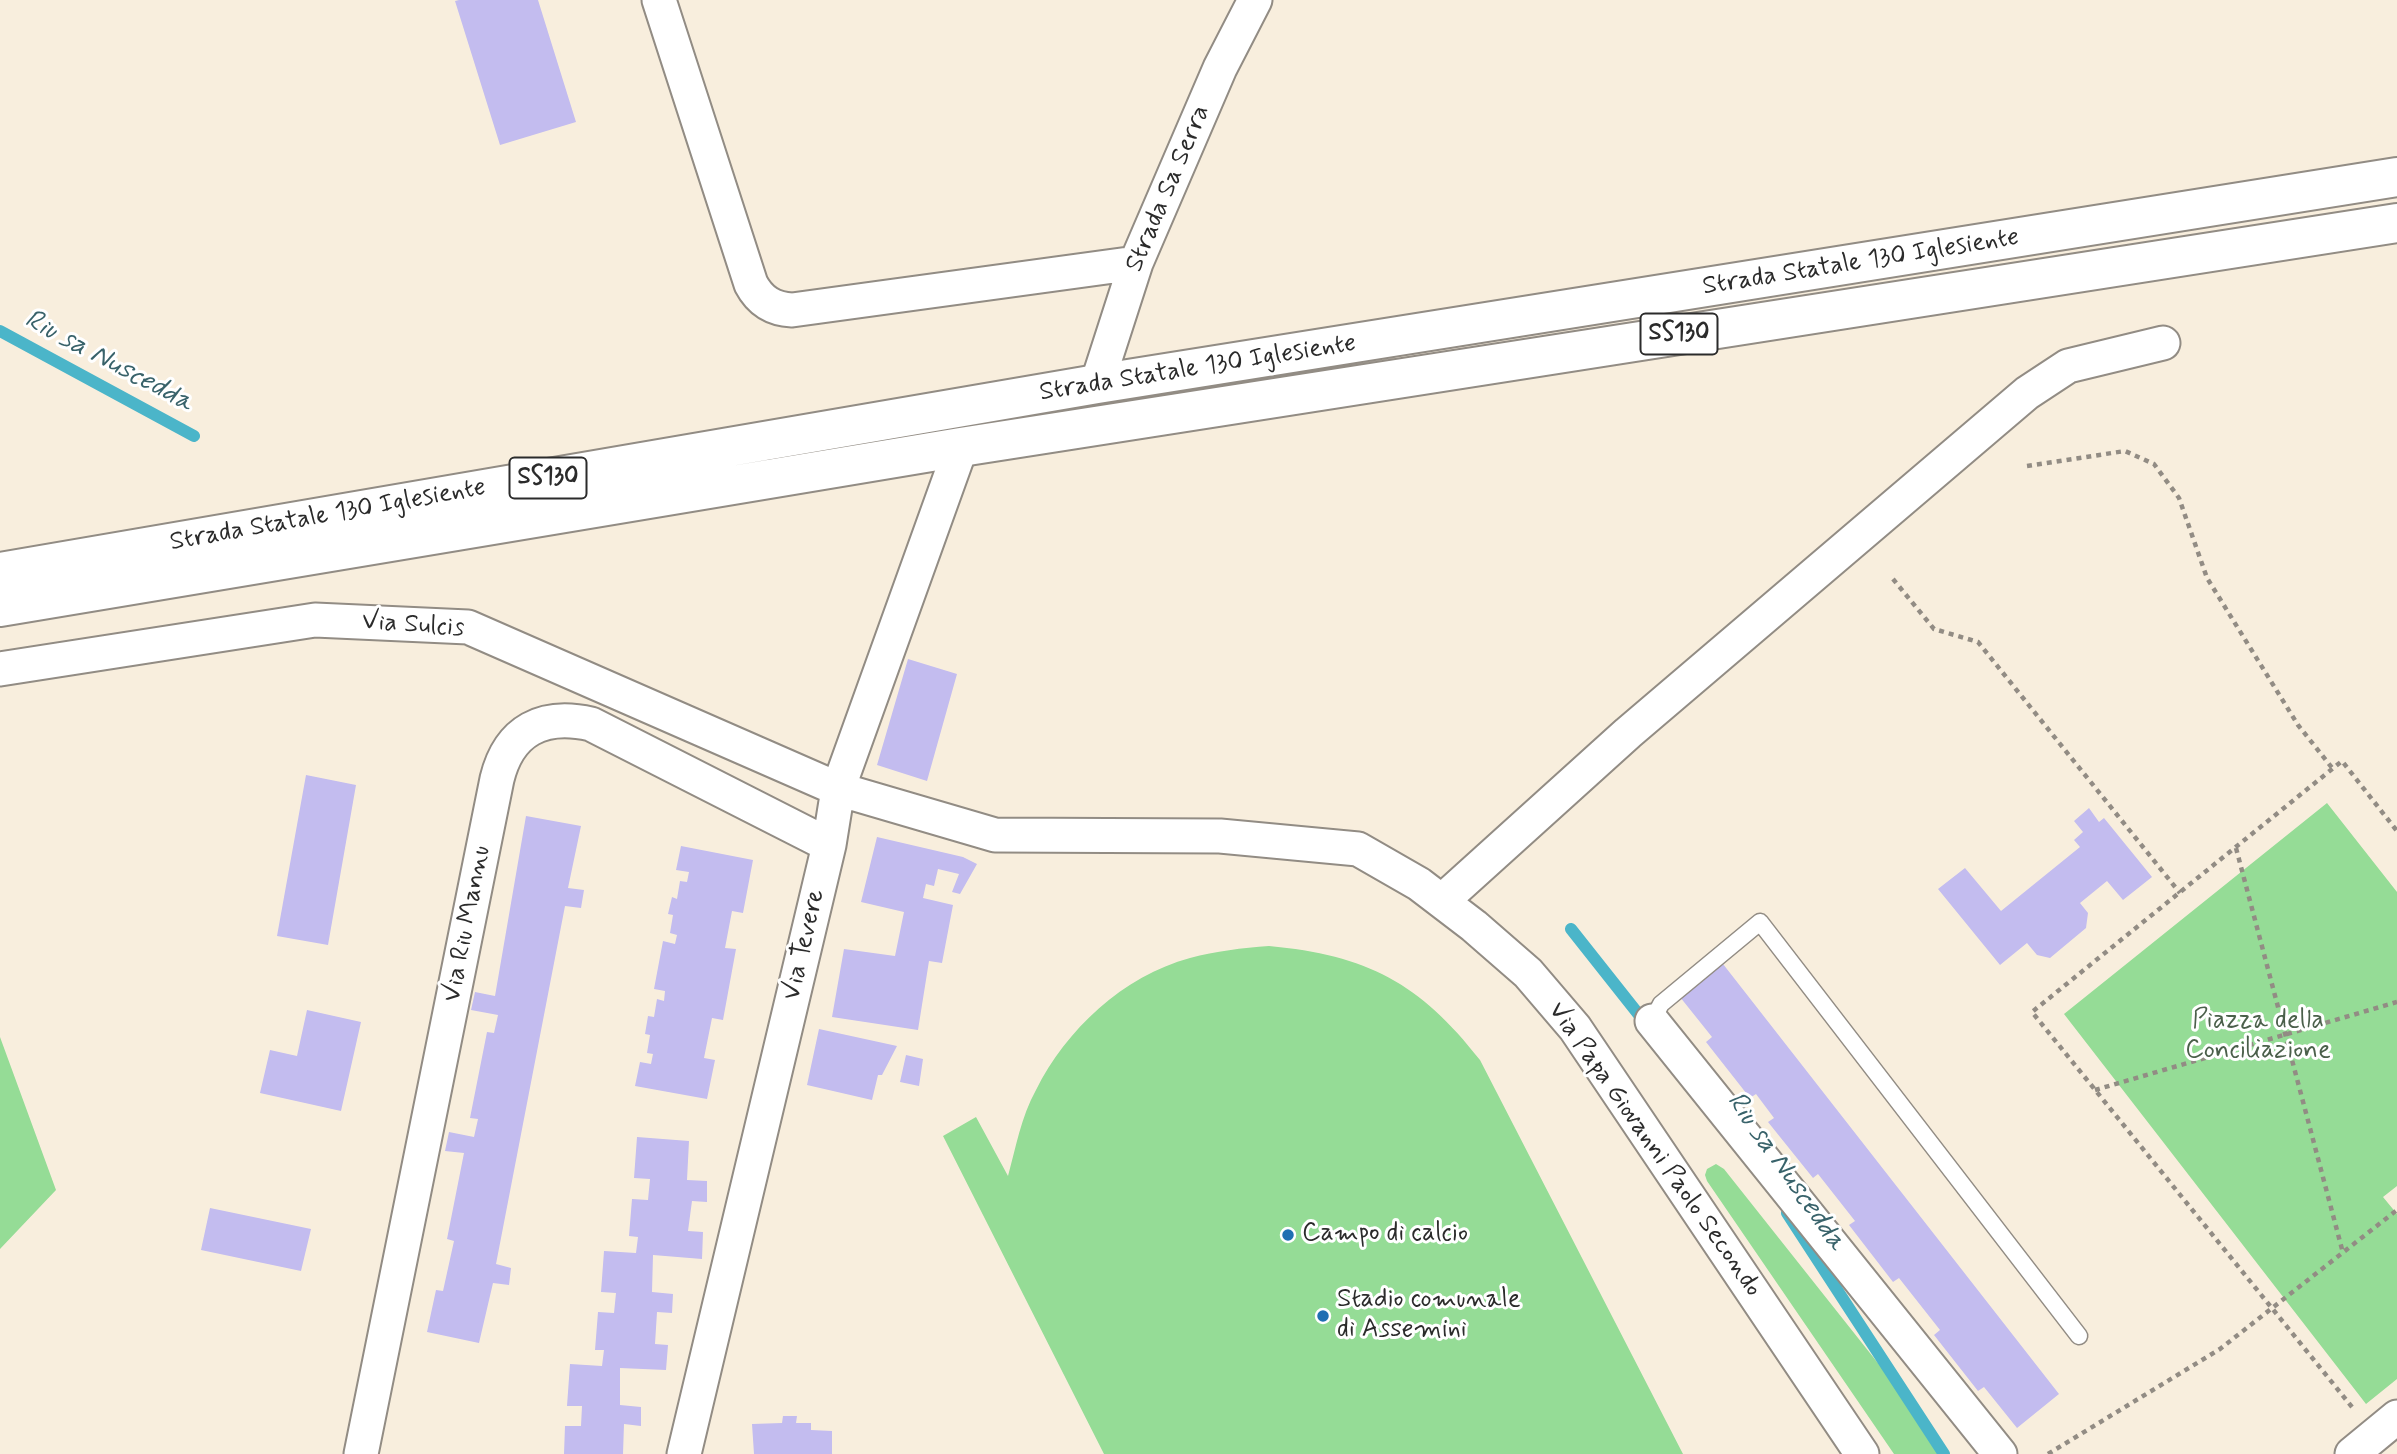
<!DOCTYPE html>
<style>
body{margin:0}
canvas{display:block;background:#f8eedd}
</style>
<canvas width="2397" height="1454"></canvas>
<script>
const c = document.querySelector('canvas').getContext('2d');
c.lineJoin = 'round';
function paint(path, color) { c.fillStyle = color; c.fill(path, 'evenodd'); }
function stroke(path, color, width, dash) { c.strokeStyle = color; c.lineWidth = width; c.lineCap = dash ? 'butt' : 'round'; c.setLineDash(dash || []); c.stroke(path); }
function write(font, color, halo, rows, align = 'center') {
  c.font = font + ' Mynerve,sans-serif'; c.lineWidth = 6; c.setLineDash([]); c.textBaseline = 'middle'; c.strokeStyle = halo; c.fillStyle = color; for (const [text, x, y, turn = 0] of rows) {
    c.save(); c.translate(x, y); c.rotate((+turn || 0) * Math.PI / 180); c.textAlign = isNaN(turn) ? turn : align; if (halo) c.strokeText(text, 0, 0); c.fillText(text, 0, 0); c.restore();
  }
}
paint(new Path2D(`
 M2327,803L2397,892V1186L2383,1197L2397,1214V1379L2366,1404L2064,1014Z
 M1269,946C1367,955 1420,983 1480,1060L1683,1454H1104L943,1136L976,1117L1008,1176C1016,1147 1021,1117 1036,1090C1066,1030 1123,976 1190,958C1216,951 1242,948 1269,946Z
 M0,1037L56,1190L0,1249Z
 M1716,1164L1724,1169L1950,1454H1894L1707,1181L1705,1175L1707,1169Z`), '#95dc96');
stroke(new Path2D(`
 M0,331L194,436
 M1571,929L1647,1025
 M1787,1213L1944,1454`), '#4bb5c9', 12);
paint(new Path2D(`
 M459,0H538L576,122L500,145L455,1Z
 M908,659L957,674L927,781L877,765Z
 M306,775L356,785L328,945L277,936Z
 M2089,808L2099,822L2104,818L2152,877L2123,900L2107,881L2080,903L2088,913L2086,928L2050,958L2037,955L2027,943L2000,965L1938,889L1965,868L2001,911L2080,847L2074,840L2083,832L2074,821Z
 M526,816L581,826L568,888L584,890L581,908L565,906L496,1264L511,1268L509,1285L493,1283L479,1343L427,1332L436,1290L443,1291L454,1241L447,1239L464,1153L445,1151L449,1132L474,1137L478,1119L470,1118L487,1032L494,1033L498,1015L471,1010L475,992L495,996Z
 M877,837L963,857L977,864L960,894L952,892L959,874L938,869L934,886L926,884L923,898L953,905L942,963L929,961L918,1030L832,1017L844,949L895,956L904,912L861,902Z
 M681,846L753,860L743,913L732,911L725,948L736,949L723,1020L712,1018L704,1058L715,1060L707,1099L635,1086L640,1062L651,1064L653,1054L647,1053L650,1035L645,1034L648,1016L654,1017L657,999L664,1001L665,991L654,989L663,941L675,944L677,935L670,933L673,915L668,914L672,897L677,899L680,881L687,882L689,872L676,870Z
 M1723,964L2059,1394L2017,1428L1984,1387L1978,1391L1934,1335L1940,1330L1899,1278L1893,1282L1849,1225L1855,1221L1818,1174L1813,1178L1768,1122L1774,1118L1756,1094L1750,1098L1706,1042L1712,1037L1680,997Z
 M307,1010L361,1022L341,1111L260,1093L270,1050L297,1056Z
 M819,1029L897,1046L882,1075H878L872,1100L807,1085Z
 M906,1055L923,1059L919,1086L900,1082Z
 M637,1137L689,1141L687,1180L707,1181V1202L692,1201L688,1231L703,1232L702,1259L653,1255L652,1292L673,1294L672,1313L657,1312L655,1344L668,1345L666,1370L620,1368V1405L641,1407V1426L624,1424L623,1454H564L565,1426H581L582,1406H567L570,1364L602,1366L604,1350H595L598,1312L614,1313L616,1293L601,1292L604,1251L636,1253L638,1237L629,1236L632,1199L648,1200L650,1179L634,1178Z
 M210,1208L311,1229L301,1271L201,1250Z
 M783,1416H797L796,1423H811V1430L832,1431V1454H754L752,1424L782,1423Z`), '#c3bcef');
const service = new Path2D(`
 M1652,1021L1661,1004L1760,922L2079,1336`);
const minor = new Path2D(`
 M659,0L751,284C760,301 773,309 792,310L1136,263
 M1097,384L1136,263L1220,68L1255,0
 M0,669L315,620L468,627L838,789L995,835L1220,836L1358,849L1419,884L1474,926L1528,973L1575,1028L1862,1454
 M1442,901L1628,733L2027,393L2068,366L2163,343
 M1652,1021L2000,1454
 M361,1454L497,779C509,730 543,713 591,724L829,845
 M684,1454L829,845L838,789L961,447
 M2352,1454L2397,1417`);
const primary = new Path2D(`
 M0,572L1097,384L2397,177
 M0,607L961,447L2397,223`);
stroke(service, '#928c84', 19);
stroke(minor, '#928c84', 37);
stroke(primary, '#928c84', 42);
stroke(new Path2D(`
 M2027,466L2125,451L2154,464L2179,498L2207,578L2298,725L2333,769
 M1893,579L1934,629L1978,642L2180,893
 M2236,848L2343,1253
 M2095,1090L2397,1002
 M2352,1407L2032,1012L2342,761L2397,831
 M2048,1454L2220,1349L2397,1210`), '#928c84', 4.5, [5, 5]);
stroke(service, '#fff', 16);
stroke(minor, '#fff', 33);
stroke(primary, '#fff', 38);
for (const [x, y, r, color] of [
 [1288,1235,7,"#1f6fb2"],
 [1323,1316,7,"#1f6fb2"]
]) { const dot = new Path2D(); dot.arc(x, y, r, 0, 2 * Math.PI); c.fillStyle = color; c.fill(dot); stroke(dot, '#fff', 2.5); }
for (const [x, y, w] of [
 [1679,334,77],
 [548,478,77]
]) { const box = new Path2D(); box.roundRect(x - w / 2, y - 20.5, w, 41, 5); c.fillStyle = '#fff'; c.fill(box); stroke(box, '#2b2b2b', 2); }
write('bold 24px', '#2b2b2b', null, [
 ["SS130",1679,334],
 ["SS130",548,478]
]);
write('26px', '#2b2b2b', '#fff', [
 ["Strada Sa Serra",1169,189,-67],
 ["Strada Statale 130 Iglesiente",1861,263,-9],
 ["Strada Statale 130 Iglesiente",1198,369,-9],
 ["Strada Statale 130 Iglesiente",328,516,-10],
 ["Via Sulcis",413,626,4],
 ["Via Riu Mannu",468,924,-79],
 ["Via Tevere",805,945,-77],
 ["Via Papa Giovanni Paolo Secondo",1654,1150,55]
]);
write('26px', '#4b604b', '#fff', [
 ["Piazza della",2258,1022],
 ["Conciliazione",2258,1052]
]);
write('26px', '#2b2b2b', '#fff', [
 ["Campo di calcio",1302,1235],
 ["Stadio comunale",1337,1301],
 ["di Assemini",1337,1331]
], 'left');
write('italic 28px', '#38626a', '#fff', [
 ["Riu sa Nuscedda",108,362,28],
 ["Riu sa Nuscedda",1785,1172,55]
]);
</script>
